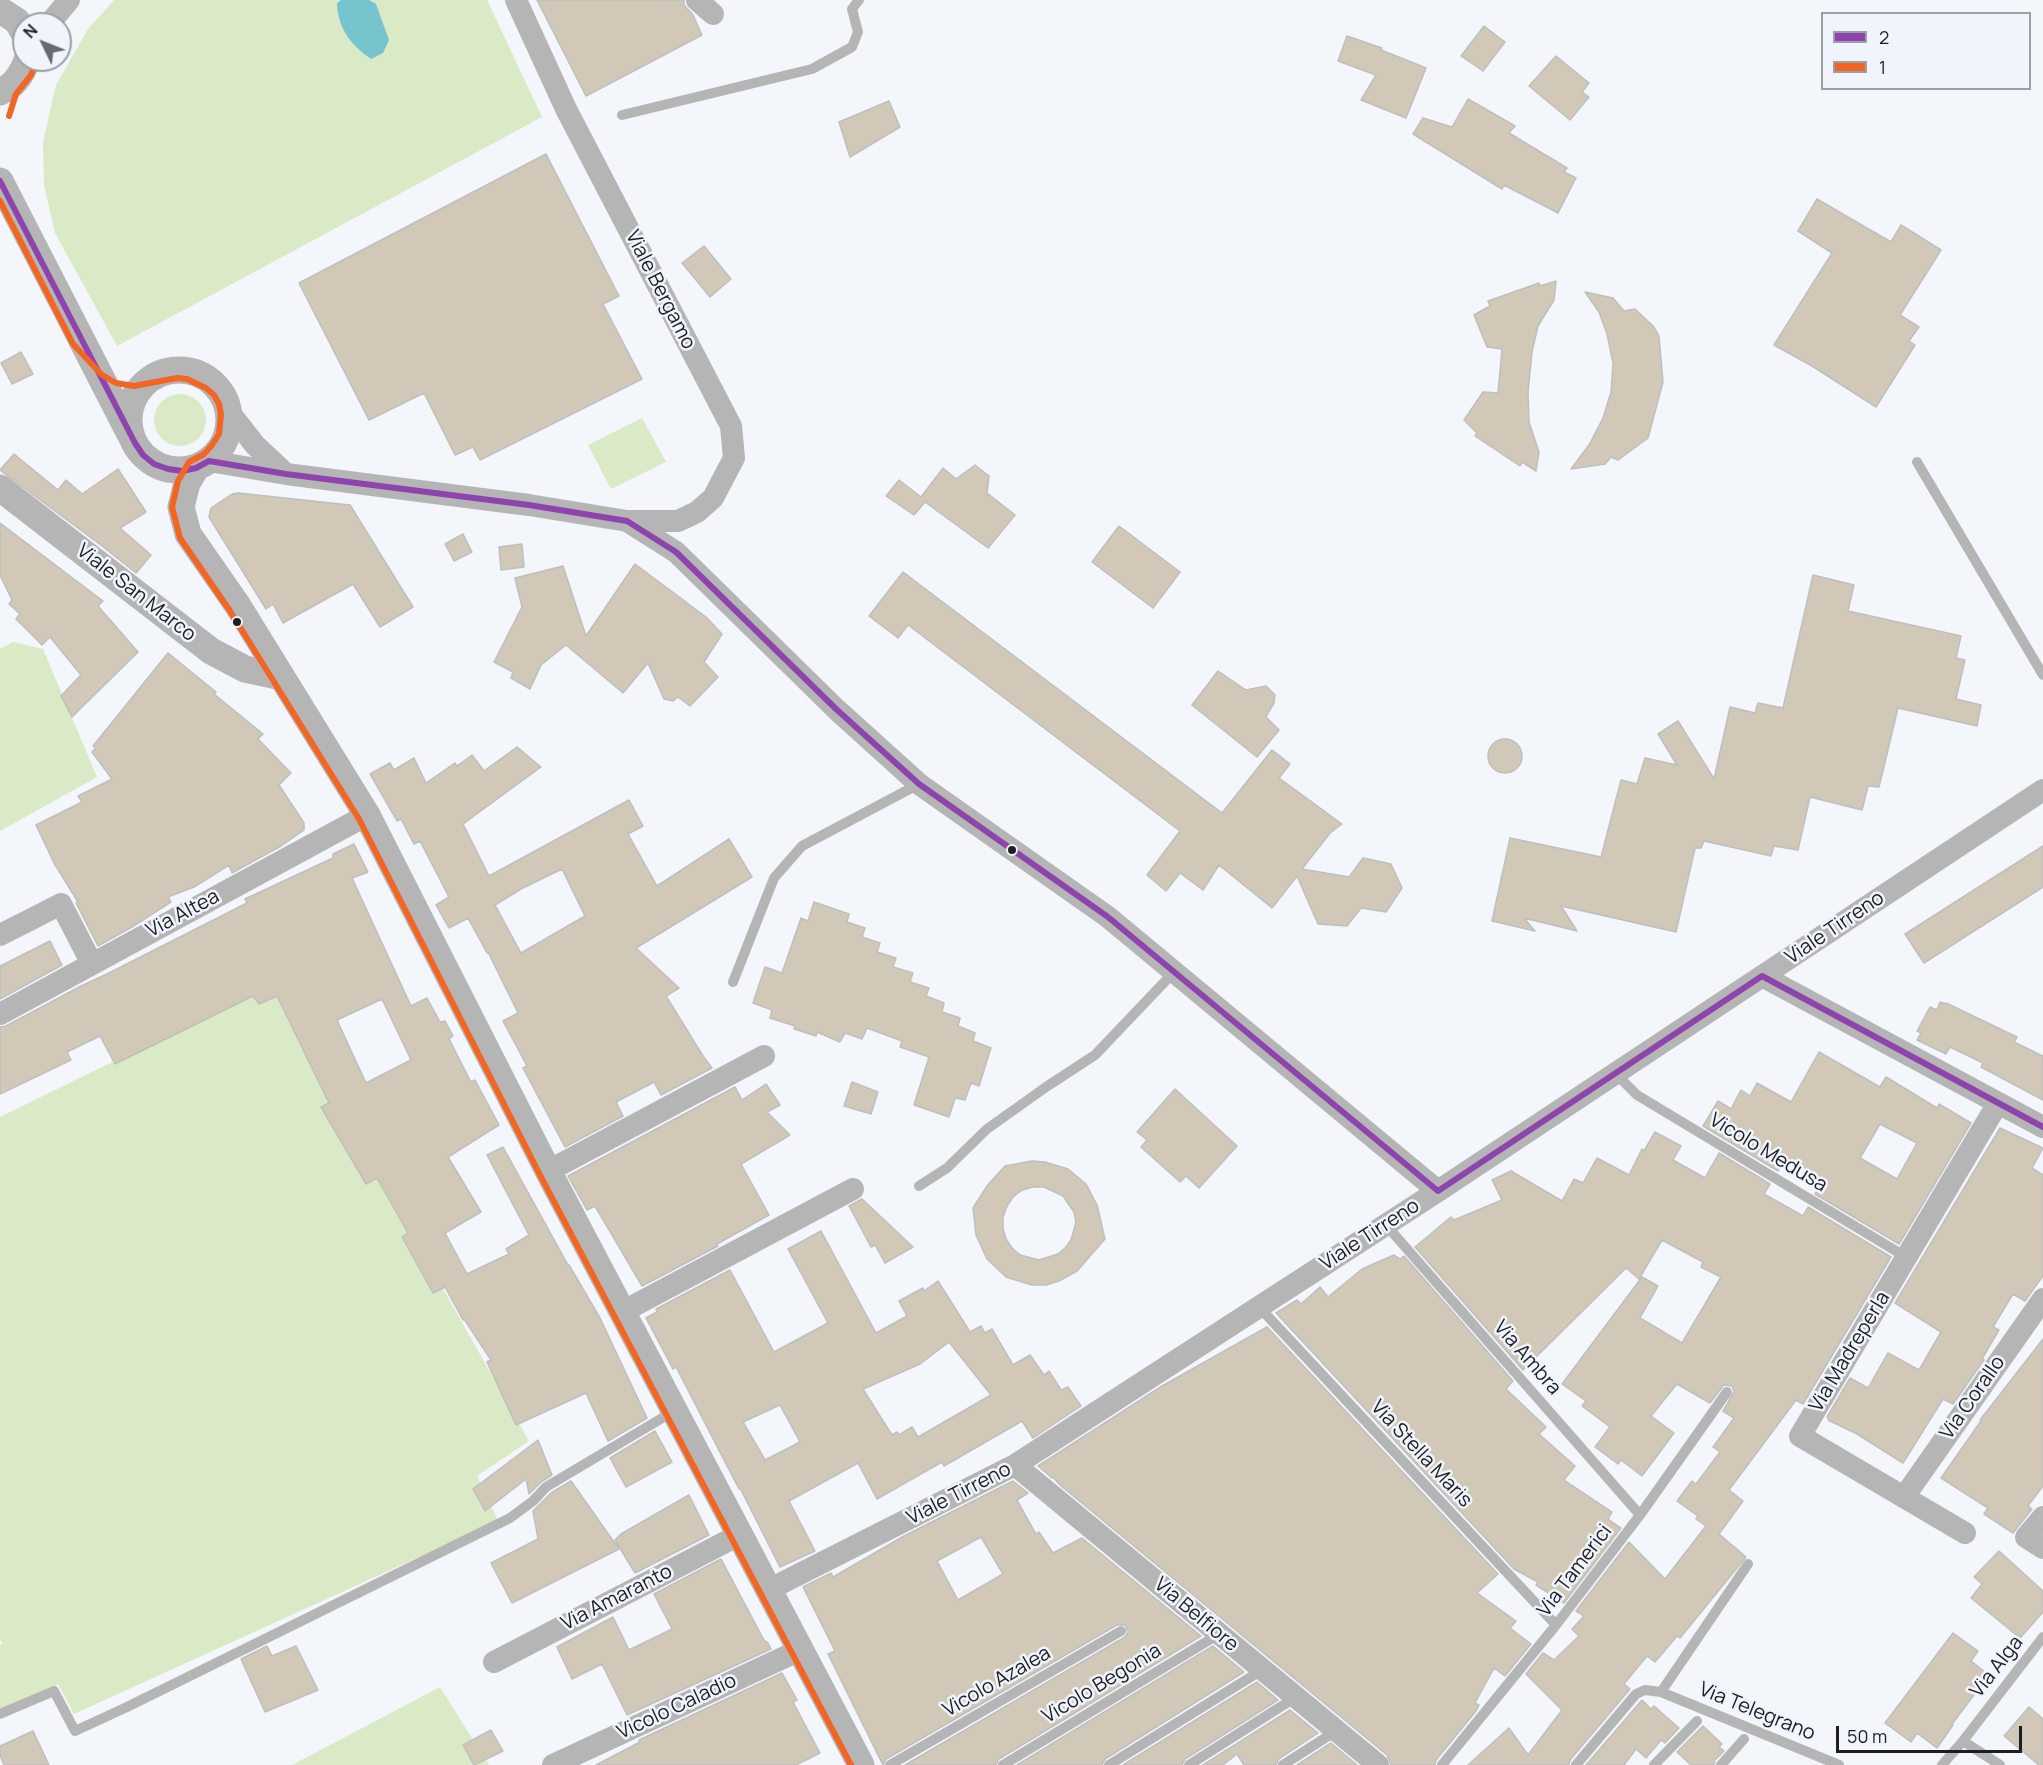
<!DOCTYPE html>
<style>
body{margin:0}
#map{position:relative;width:2043px;height:1765px;overflow:hidden;background:#f3f6fa;font-family:Manrope,sans-serif}
canvas{display:block}
.legend{position:absolute;left:1821px;top:12px;width:210px;height:78px;box-sizing:border-box;background:#f0f5fd;border:2px solid #9c9fa5;margin:0;padding:8px 10px;list-style:none;font-size:18px;color:#1d1e21}
.legend li{display:flex;align-items:center;gap:12px;height:30px}
.legend b{width:30px;border:2px solid #9c9fa5}
.north{position:absolute;left:12px;top:12px;width:60px;height:60px;box-sizing:border-box;background:#f0f5fd;border:2px solid #9c9fa5;border-radius:50%;rotate:313deg;font-size:16px;font-weight:700;line-height:24px;text-align:center;color:#1d1e21}
.north::after{content:'';display:block;margin:auto;width:21px;height:27px;background:#686a6d;clip-path:polygon(50% 0,100% 100%,50% 72%,0 100%)}
.scale{position:absolute;left:1836px;top:1726px;width:186px;height:27px;box-sizing:border-box;border:3px solid #1d1e21;border-top:0;padding-left:8px;font-size:18px;line-height:21px;white-space:nowrap;color:#1d1e21;-webkit-text-stroke:4px #f0f5fd;paint-order:stroke}
</style>
<div id="map">
<canvas width="2043" height="1765"></canvas>
<ul class="legend">
<li><b style="height:8px;background:#8e44ad"></b>2</li>
<li><b style="height:8px;background:#f26522"></b>1</li>
</ul>
<div class="north">N</div>
<div class="scale">50 m</div>
</div>
<script>
const c = document.querySelector('canvas').getContext('2d');
c.lineJoin = 'round';
function paint(path, color) { c.fillStyle = color; c.fill(path, 'evenodd'); }
function stroke(path, color, width, dash) { c.strokeStyle = color; c.lineWidth = width; c.lineCap = dash ? 'butt' : 'round'; c.setLineDash(dash || []); c.stroke(path); }
function write(font, color, halo, rows, align = 'center') {
  c.font = font + ' Manrope,sans-serif'; c.lineWidth = 5; c.setLineDash([]); c.textBaseline = 'middle'; c.strokeStyle = halo; c.fillStyle = color; for (const [text, x, y, turn = 0] of rows) {
    c.save(); c.translate(x, y); c.rotate((+turn || 0) * Math.PI / 180); c.textAlign = isNaN(turn) ? turn : align; if (halo) c.strokeText(text, 0, 0); c.fillText(text, 0, 0); c.restore();
  }
}
paint(new Path2D(`
 M114,0H487L542,117L117,346L55,233L44,185L43,142L56,85L88,29Z
 M154 420a26 26 0 1 1 52 0a26 26 0 1 1-52 0Z
 M642,418L666,462L611,489L588,445Z
 M13,642L43,649L97,777L0,831V649Z
 M271,984L529,1441L477,1476L498,1521L74,1714L58,1684L0,1709V1645L3,1643L0,1640V1117Z
 M440,1687L489,1765H292Z`), '#daeac6');
paint(new Path2D(`
 M341,0H369L376,4L389,40L383,53L371,59C351,45 338,29 337,3Z`), '#75c4ce');
const building = new Path2D(`
 M537,0H684V5L693,15L702,35L586,96Z
 M1484,26L1505,42L1483,71L1461,56Z
 M1347,36L1382,48L1381,50L1426,68L1406,118L1361,100L1376,75L1338,61Z
 M1556,56L1589,83L1582,92L1589,97L1570,120L1529,86Z
 M1468,99L1515,126L1509,133L1567,168L1564,172L1576,178L1558,213L1504,185L1502,189L1413,134L1423,118L1452,127Z
 M889,101L900,127L850,157L839,122Z
 M546,154L619,296L603,304L642,379L480,460L473,447L455,455L424,393L369,420L299,283Z
 M1817,199L1891,242L1901,225L1941,250L1900,315L1919,327L1909,341L1915,345L1876,407L1812,366L1774,345L1832,253L1798,231Z
 M704,246L731,279L710,297L682,263Z
 M1556,281L1554,300L1538,326L1532,352L1528,392L1529,422L1539,452L1536,471L1522,462L1520,466L1475,436L1477,433L1464,420L1483,392L1498,393L1502,349L1487,347L1474,315L1490,306L1488,301L1539,283L1540,286Z
 M1585,292L1613,298L1624,311L1635,309L1653,326L1659,336L1663,382L1648,438L1618,460L1611,457L1605,464L1571,469L1589,445L1603,418L1611,392L1612,378L1613,363L1607,334L1599,312Z
 M21,352L33,374L12,384L1,363Z
 M14,454L58,490L66,480L82,494L118,469L146,512L120,528L151,555L136,573L102,546L0,470Z
 M975,465L989,476L987,493L1015,515L988,548L925,502L914,515L886,496L899,480L921,497L943,468L956,479Z
 M238,493L350,505L413,607L380,627L353,584L283,623L273,604L266,609L209,517L211,508L232,494Z
 M0,523L103,601L98,606L138,652L72,717L61,696L81,675L50,637L42,645L16,619L20,614L9,604L12,600L0,575Z
 M1119,526L1180,572L1153,608L1092,562Z
 M463,534L472,552L454,561L445,544Z
 M522,544L524,567L501,570L499,547Z
 M635,564L706,617L722,634L704,662L718,677L690,706L678,697L673,701L664,699L648,663L623,693L566,645L541,665L530,689L511,678L513,672L494,662L522,607L515,578L563,566L586,636Z
 M903,572L1222,813L1272,750L1290,764L1279,778L1342,824L1330,833L1302,869L1349,877L1363,858L1391,864L1402,888L1386,912L1361,908L1347,926L1318,924L1297,876L1272,908L1219,865L1203,890L1180,873L1166,891L1147,875L1180,831L908,625L898,638L869,616Z
 M1813,575L1854,585L1848,611L1961,636L1956,658L1965,660L1956,699L1981,705L1977,726L1898,708L1879,787L1868,786L1862,810L1810,797L1798,850L1774,846L1771,856L1704,841L1701,848H1695L1676,932L1561,906L1577,931L1524,918L1535,931L1492,921L1510,838L1601,857L1621,780L1637,784L1645,758L1677,765L1658,734L1678,721L1714,779L1730,707L1755,713L1758,703L1783,708Z
 M168,653L216,692L214,694L263,734L258,739L291,773L279,785L304,823V830L281,846L232,873L229,865L194,887L168,897L171,902L132,927L98,946L76,903L78,902L54,863L36,825L82,802L78,796L112,779L92,752L96,748L93,746Z
 M1218,671L1246,690L1266,686L1275,695L1274,703L1266,717L1279,730L1257,757L1192,705Z
 M1488 756a17 17 0 1 1 34 0a17 17 0 1 1-34 0Z
 M517,747L541,767L463,824L489,876L629,800L643,826L628,834L657,886L729,839L752,877L636,948L679,988L666,996L703,1056L712,1068L661,1095L654,1082L616,1102L623,1116L565,1147L523,1068L527,1066L503,1021L518,1013L488,952L487,953L468,918L449,928L436,905L449,897L420,841L414,844L401,819L397,821L370,774L390,763L394,770L414,758L426,783L455,763L457,766L472,755L484,771ZM562,869L585,916L521,953L495,905L521,889Z
 M354,844L368,872L352,878L411,1006L427,998L440,1022L445,1021L453,1036L449,1039L471,1082L475,1080L499,1125L448,1157L481,1212L445,1233L467,1274L509,1254L506,1249L529,1235L487,1155L503,1147L568,1265H569L600,1318L647,1418L608,1441L586,1393L516,1425L487,1362L491,1360L464,1319L463,1320L445,1287L433,1293L402,1237L408,1233L377,1178L366,1184L321,1107L329,1103L277,996L259,1004L253,996L115,1064L100,1036L67,1052L71,1060L0,1094V1027L6,1026L81,986L109,973L247,903L245,899L333,858V854ZM382,999L411,1060L366,1083L337,1020Z
 M2043,846V887L1924,963L1905,934Z
 M814,902L849,914L847,922L865,928L862,937L880,943L877,952L896,958L893,967L913,973L910,982L929,988L926,996L944,1003L942,1012L960,1018L958,1026L975,1033L973,1041L991,1048L979,1086L971,1083L965,1100L955,1098L949,1117L914,1105L929,1057L900,1047L902,1041L867,1028L862,1039L845,1033L840,1042L817,1032L816,1036L794,1029L795,1026L770,1018L772,1010L753,1003L765,967L782,973L801,918L808,921Z
 M50,941L62,965L0,999V966Z
 M1940,1002L1946,1004V1003L2017,1037L2014,1042L2043,1056V1100L1981,1067L1983,1063L1950,1047L1946,1054L1917,1040L1921,1033L1917,1031L1930,1007L1937,1010Z
 M1819,1052L1880,1087L1886,1077L1937,1108L1939,1104L1971,1123L1899,1244L1815,1194L1824,1179L1785,1157L1778,1171L1703,1126L1718,1101L1731,1109L1741,1090L1750,1096L1757,1083L1791,1102ZM1880,1124L1917,1143L1897,1179L1860,1158Z
 M852,1082L878,1092L871,1114L844,1106Z
 M766,1084L780,1105L767,1112L790,1135L741,1164L769,1215L717,1244L718,1246L642,1286L595,1206L587,1210L568,1176L735,1087L742,1100Z
 M1175,1089L1237,1146L1199,1188L1186,1176L1180,1182L1141,1147L1147,1140L1137,1132Z
 M2000,1128L2043,1148L2032,1168L2043,1175V1276L2025,1301L2013,1294L1993,1327L1999,1330L1982,1359L1984,1360L1953,1404L1943,1399L1903,1463L1857,1434L1828,1420L1829,1419L1827,1417L1850,1378L1868,1388L1888,1353L1919,1370L1941,1332L1895,1303Z
 M1655,1132L1681,1146L1673,1160L1705,1178L1719,1153L1770,1184L1764,1194L1803,1216L1808,1207L1891,1257L1803,1404L1796,1400L1729,1490L1743,1501L1719,1534L1746,1557L1680,1638L1677,1636L1655,1662L1647,1656L1624,1684L1630,1689L1570,1760L1569,1765H1468L1509,1728L1528,1755L1562,1710L1526,1674L1543,1653L1554,1660L1579,1636L1572,1629L1584,1616L1576,1611L1629,1542L1665,1579L1706,1526L1696,1519L1698,1516L1677,1501L1692,1481L1696,1484L1720,1452L1713,1447L1734,1418L1723,1411L1734,1392L1732,1386L1724,1385L1710,1403L1677,1384L1651,1416L1674,1433L1642,1476L1621,1460L1618,1464L1595,1447L1610,1427L1582,1406L1586,1401L1562,1384L1642,1277L1658,1286L1640,1318L1682,1343L1721,1277L1701,1267L1703,1262L1662,1240L1639,1279L1626,1268L1523,1370L1415,1247L1451,1217L1454,1220L1502,1200L1492,1180L1511,1171L1562,1201L1574,1179L1583,1183L1597,1158L1629,1175L1642,1149L1644,1151Z
 M1032,1161L1045,1162L1068,1169L1086,1184L1097,1205L1105,1239L1077,1271L1059,1281L1046,1285H1032L1006,1277L987,1259L976,1235L973,1208L987,1186L1005,1166ZM1033,1187H1044L1063,1196L1074,1212L1076,1222L1071,1240L1065,1248L1058,1254L1039,1260L1020,1255L1012,1248L1006,1239L1003,1228V1217L1007,1206L1013,1197L1022,1190Z
 M862,1199L913,1247L885,1263L875,1245L871,1247L849,1206Z
 M821,1231L876,1333L907,1316L899,1301L923,1288L924,1291L938,1281L970,1332L981,1326L985,1333L992,1329L1013,1365L1030,1355L1044,1375L1049,1371L1061,1390L1068,1387L1081,1406L1033,1438L1022,1421L944,1466L942,1462L877,1499L858,1463L789,1501L815,1551L780,1567L740,1488L739,1489L676,1367L673,1369L646,1318L657,1312L656,1309L730,1270L774,1352L828,1323L788,1249ZM949,1342L991,1395L918,1437L912,1427L899,1435L897,1432L892,1435L863,1389L920,1364ZM780,1405L800,1442L765,1460L743,1422Z
 M1394,1255L1400,1259L1404,1256L1513,1381L1506,1389L1546,1427L1539,1434L1575,1466L1564,1480L1612,1512L1608,1519L1621,1528L1564,1603L1536,1585L1538,1582L1514,1569L1276,1313L1297,1300L1301,1304L1320,1287L1328,1297L1362,1269Z
 M1267,1327L1498,1574L1477,1593L1516,1621L1510,1628L1531,1644L1505,1676L1494,1668L1475,1703L1479,1705L1476,1711L1436,1760L1435,1765H1391L1387,1755L1060,1485L1053,1477L1052,1478L1038,1466L1162,1386Z
 M2043,1339V1486L2028,1506L2032,1509L2013,1533L1984,1514L1988,1508L1941,1478L1981,1421L1980,1420Z
 M655,1431L672,1462L626,1487L610,1458Z
 M538,1440L552,1475L541,1482L529,1494L526,1479L485,1511L473,1489Z
 M571,1481L619,1549L512,1603L491,1563L538,1539L533,1511L551,1493Z
 M1013,1481L1028,1493L1017,1500L1036,1534L1039,1532L1053,1553L1082,1538L1201,1636L999,1759L996,1765H905L1125,1637L1128,1632L1125,1625H1117L886,1759L883,1765L828,1654L835,1651L803,1587L831,1573L833,1577L904,1536ZM981,1537L1003,1574L958,1600L937,1561Z
 M689,1495L709,1535L635,1573L615,1540L621,1534Z
 M1999,1551L2043,1591V1612L2020,1638L1971,1598L1982,1584L1974,1577Z
 M721,1559L764,1640L768,1643L771,1649L627,1715L602,1664L572,1679L557,1647L613,1617L629,1650L672,1629L654,1594Z
 M1953,1633L1978,1651L1971,1661L1989,1675L1952,1724L1953,1725L1937,1748L1917,1733L1911,1742L1885,1723Z
 M267,1646L272,1656L296,1646L318,1690L265,1712L241,1659Z
 M1213,1646L1244,1672L1105,1759L1102,1765H1017Z
 M782,1673L797,1700L793,1702L820,1753L796,1765H596L640,1742L639,1740Z
 M1257,1682L1278,1700L1185,1759L1182,1765H1123Z
 M1642,1700L1651,1709L1654,1706L1679,1728L1665,1743L1661,1740L1646,1758L1636,1749L1624,1765H1586Z
 M2029,1707L2043,1719V1765H2039L2004,1736Z
 M1290,1710L1318,1733L1279,1759L1276,1765H1244L1237,1754L1223,1765H1203Z
 M1703,1726L1722,1744L1719,1747L1724,1751L1715,1760L1714,1765H1691L1677,1752Z
 M491,1730L503,1751L474,1765L463,1745Z
 M33,1731L49,1765H4L0,1755V1746Z
 M1331,1743L1357,1765H1297Z`);
paint(building, '#d1c8b8');
stroke(building, '#bfbfbf', 1.5);
stroke(new Path2D(`
 M622,115L812,69L852,47L858,32L852,9L859,0
 M1917,462L2043,675
 M733,982L774,878L802,846L919,784
 M1615,1073L1637,1095L1906,1257
 M919,1186L947,1168L987,1129L1046,1087L1095,1055L1174,972
 M1386,1225L1640,1515
 M1259,1307L1556,1625
 M1661,1692L1839,1765
 M0,1714L54,1691L75,1731L127,1707L510,1518L533,1501L546,1487L674,1411
 M1963,1741L2000,1765
 M890,1765L1121,1631
 M1003,1765L1219,1634
 M1109,1765L1262,1670
 M1189,1765L1296,1697
 M1283,1765L1336,1731
 M1442,1765L1556,1625L1640,1515L1727,1392
 M1576,1765L1636,1694L1645,1690L1661,1692L1748,1564
 M1654,1765L1697,1721
 M1721,1765L1744,1739
 M1942,1765L1963,1741L2043,1637`), '#b6b5b6', 10);
stroke(new Path2D(`
 M516,0L566,109L731,426L734,458L713,498L697,512L678,521H628
 M697,0L713,14
 M49,24L69,0
 M230,413L255,445L286,474
 M209,461L286,474L529,505L627,521L676,552L836,709L919,784L1108,917L1438,1191
 M0,935L61,904L92,964
 M1762,976L2043,1127
 M0,1014L367,815
 M548,1171L764,1056
 M622,1312L853,1189
 M1015,1465L1378,1765
 M1904,1497L2043,1299
 M2043,1517L2026,1537L2043,1548
 M1965,1533L1800,1436L1998,1103
 M768,1590L1015,1465L1438,1191L2043,790
 M494,1662L739,1535
 M553,1765L800,1650`), '#b6b5b6', 22);
stroke(new Path2D(`
 M0,10L17,21L24,33
 M0,92C14,86 22,75 27,60
 M0,181L130,434
 M129 420a50 50 0 1 1 100 0a50 50 0 1 1-100 0Z
 M196,468L187,483L181,507L188,534L238,606L367,815L548,1171L861,1765
 M0,488L211,651L245,669L282,677`), '#b6b5b6', 27);
stroke(new Path2D(`
 M0,181L135,443L143,455L154,464L168,469L182,471L196,468L209,461L286,474L529,505L627,521L676,552L836,709L919,784L1108,917L1438,1191L1762,976L2043,1127`), '#8e44ad', 6);
stroke(new Path2D(`
 M9,116L16,94L31,75L36,63
 M0,201L73,344L102,375L116,383L134,386L177,378L187,379L206,388L214,395L219,404L221,414L219,434L212,445L204,454L189,462L178,481L172,507L180,538L230,611L359,819L540,1175L851,1765`), '#f26522', 6);
for (const [x, y, r, color] of [
 [237,622,5,"#1d1e21"],
 [1012,850,5,"#1d1e21"]
]) { const dot = new Path2D(); dot.arc(x, y, r, 0, 2 * Math.PI); c.fillStyle = color; c.fill(dot); stroke(dot, '#f0f5fd', 2); }
write('20px', '#1d1e21', '#f0f5fd', [
 ["Viale Bergamo",660,290,63],
 ["Viale San Marco",136,593,38],
 ["Via Altea",183,914,-28],
 ["Viale Tirreno",1835,928,-34],
 ["Vicolo Medusa",1768,1153,31],
 ["Viale Tirreno",1370,1235,-33],
 ["Via Madreperla",1850,1352,-59],
 ["Via Ambra",1527,1358,49],
 ["Via Corallo",1973,1398,-55],
 ["Via Stella Maris",1421,1454,47],
 ["Viale Tirreno",959,1494,-27],
 ["Via Tamerici",1575,1571,-53],
 ["Via Amaranto",617,1598,-27],
 ["Via Belfiore",1196,1615,40],
 ["Via Alga",1997,1667,-52],
 ["Vicolo Azalea",997,1682,-30],
 ["Vicolo Begonia",1102,1684,-31],
 ["Vicolo Caladio",677,1707,-25],
 ["Via Telegrano",1757,1712,22]
]);
</script>
